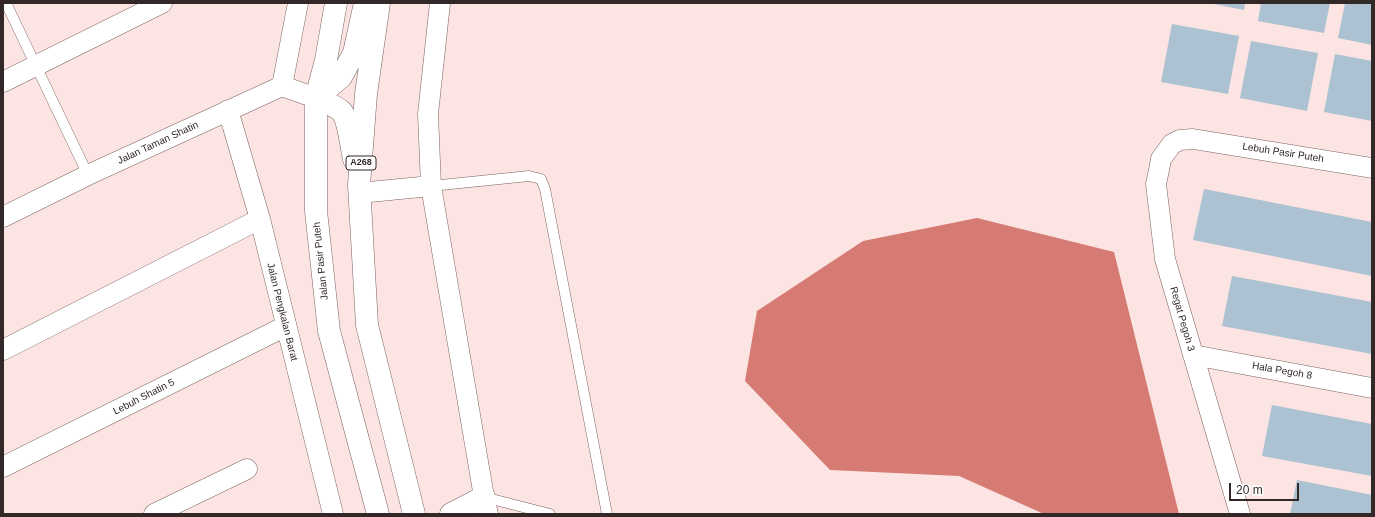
<!DOCTYPE html>
<style>
body{margin:0}
#map{position:relative;width:1375px;height:517px;overflow:hidden;background:#fbe4e1;font-family:Helvetica,sans-serif}
canvas{display:block}
.frame{position:absolute;inset:0;border:4px solid #322827;pointer-events:none}
.scale{position:absolute;left:1229px;top:483px;width:70px;height:18px;box-sizing:border-box;border:2px solid #322827;border-top:0;padding-left:5px;font-size:12px;line-height:14px;white-space:nowrap;color:#322827;-webkit-text-stroke:3px #fff;paint-order:stroke}
</style>
<div id="map">
<canvas width="1375" height="517"></canvas>
<div class="frame"></div>
<div class="scale">20 m</div>
</div>
<script>
const c = document.querySelector('canvas').getContext('2d');
c.lineJoin = 'round';
function paint(path, color) { c.fillStyle = color; c.fill(path, 'evenodd'); }
function stroke(path, color, width, dash) { c.strokeStyle = color; c.lineWidth = width; c.lineCap = dash ? 'butt' : 'round'; c.setLineDash(dash || []); c.stroke(path); }
function write(font, color, halo, rows, align = 'center') {
  c.font = font + ' Helvetica,sans-serif'; c.lineWidth = 3; c.setLineDash([]); c.textBaseline = 'middle'; c.strokeStyle = halo; c.fillStyle = color; for (const [text, x, y, turn = 0] of rows) {
    c.save(); c.translate(x, y); c.rotate((+turn || 0) * Math.PI / 180); c.textAlign = isNaN(turn) ? turn : align; if (halo) c.strokeText(text, 0, 0); c.fillText(text, 0, 0); c.restore();
  }
}
paint(new Path2D(`
 M977,218L1114,252L1179,514H1044L959,476L830,470L745,381L757,311L863,241Z`), '#d67a74');
paint(new Path2D(`
 M1209,3H1245L1244,10Z
 M1261,3H1330L1324,33L1258,21Z
 M1345,3H1372V45L1338,38Z
 M1172,24L1239,36L1228,94L1161,82Z
 M1251,41L1318,53L1307,111L1240,98Z
 M1335,54L1372,61V121L1324,112Z
 M1204,189L1372,222V276L1193,240Z
 M1232,276L1372,302V354L1222,326Z
 M1272,405L1372,424V476L1262,456Z
 M1297,480L1372,495V514H1290Z`), '#acc1d1');
const service = new Path2D(`
 M6,3L88,175
 M431,186L529,176L541,179L545,189L607,514
 M484,497L550,514`);
const minor = new Path2D(`
 M440,3L428,114L431,186L484,497L488,514
 M3,82L162,3
 M282,86L298,3
 M228,110L260,219L333,514
 M359,193L431,186
 M3,217L88,175L282,86L316,98
 M3,350L260,219
 M1193,355L1372,388
 M3,467L286,326
 M154,514L247,469
 M1240,514L1165,259L1156,184L1159,170L1161,159L1172,144L1180,140L1193,139L1372,168`);
const primary = new Path2D(`
 M336,3L326,60L316,98V211L329,331L378,514
 M379,3L366,94L359,185L367,325L414,514
 M316,98L341,77L354,53L365,3
 M316,98C324,102 334,105 341,111C349,119 351,147 354,159
 M451,514L484,497`);
stroke(service, '#7b6260', 11);
stroke(minor, '#7b6260', 21);
stroke(primary, '#7b6260', 23);
stroke(service, '#fff', 10);
stroke(minor, '#fff', 20);
stroke(primary, '#fff', 22);
for (const [x, y, w] of [
 [361,163,30]
]) { const box = new Path2D(); box.roundRect(x - w / 2, y - 7, w, 14, 3); c.fillStyle = '#fff'; c.fill(box); stroke(box, '#322827', 1); }
write('bold 9px', '#322827', null, [
 ["A268",361,163]
]);
write('10px', '#322827', '#fff', [
 ["Jalan Taman Shatin",158,143,-25],
 ["Lebuh Pasir Puteh",1283,153,9],
 ["Jalan Pasir Puteh",321,261,-96],
 ["Jalan Pengkalan Barat",282,312,76],
 ["Regat Pegoh 3",1182,319,74],
 ["Hala Pegoh 8",1282,371,10],
 ["Lebuh Shatin 5",144,397,-27]
]);
</script>
